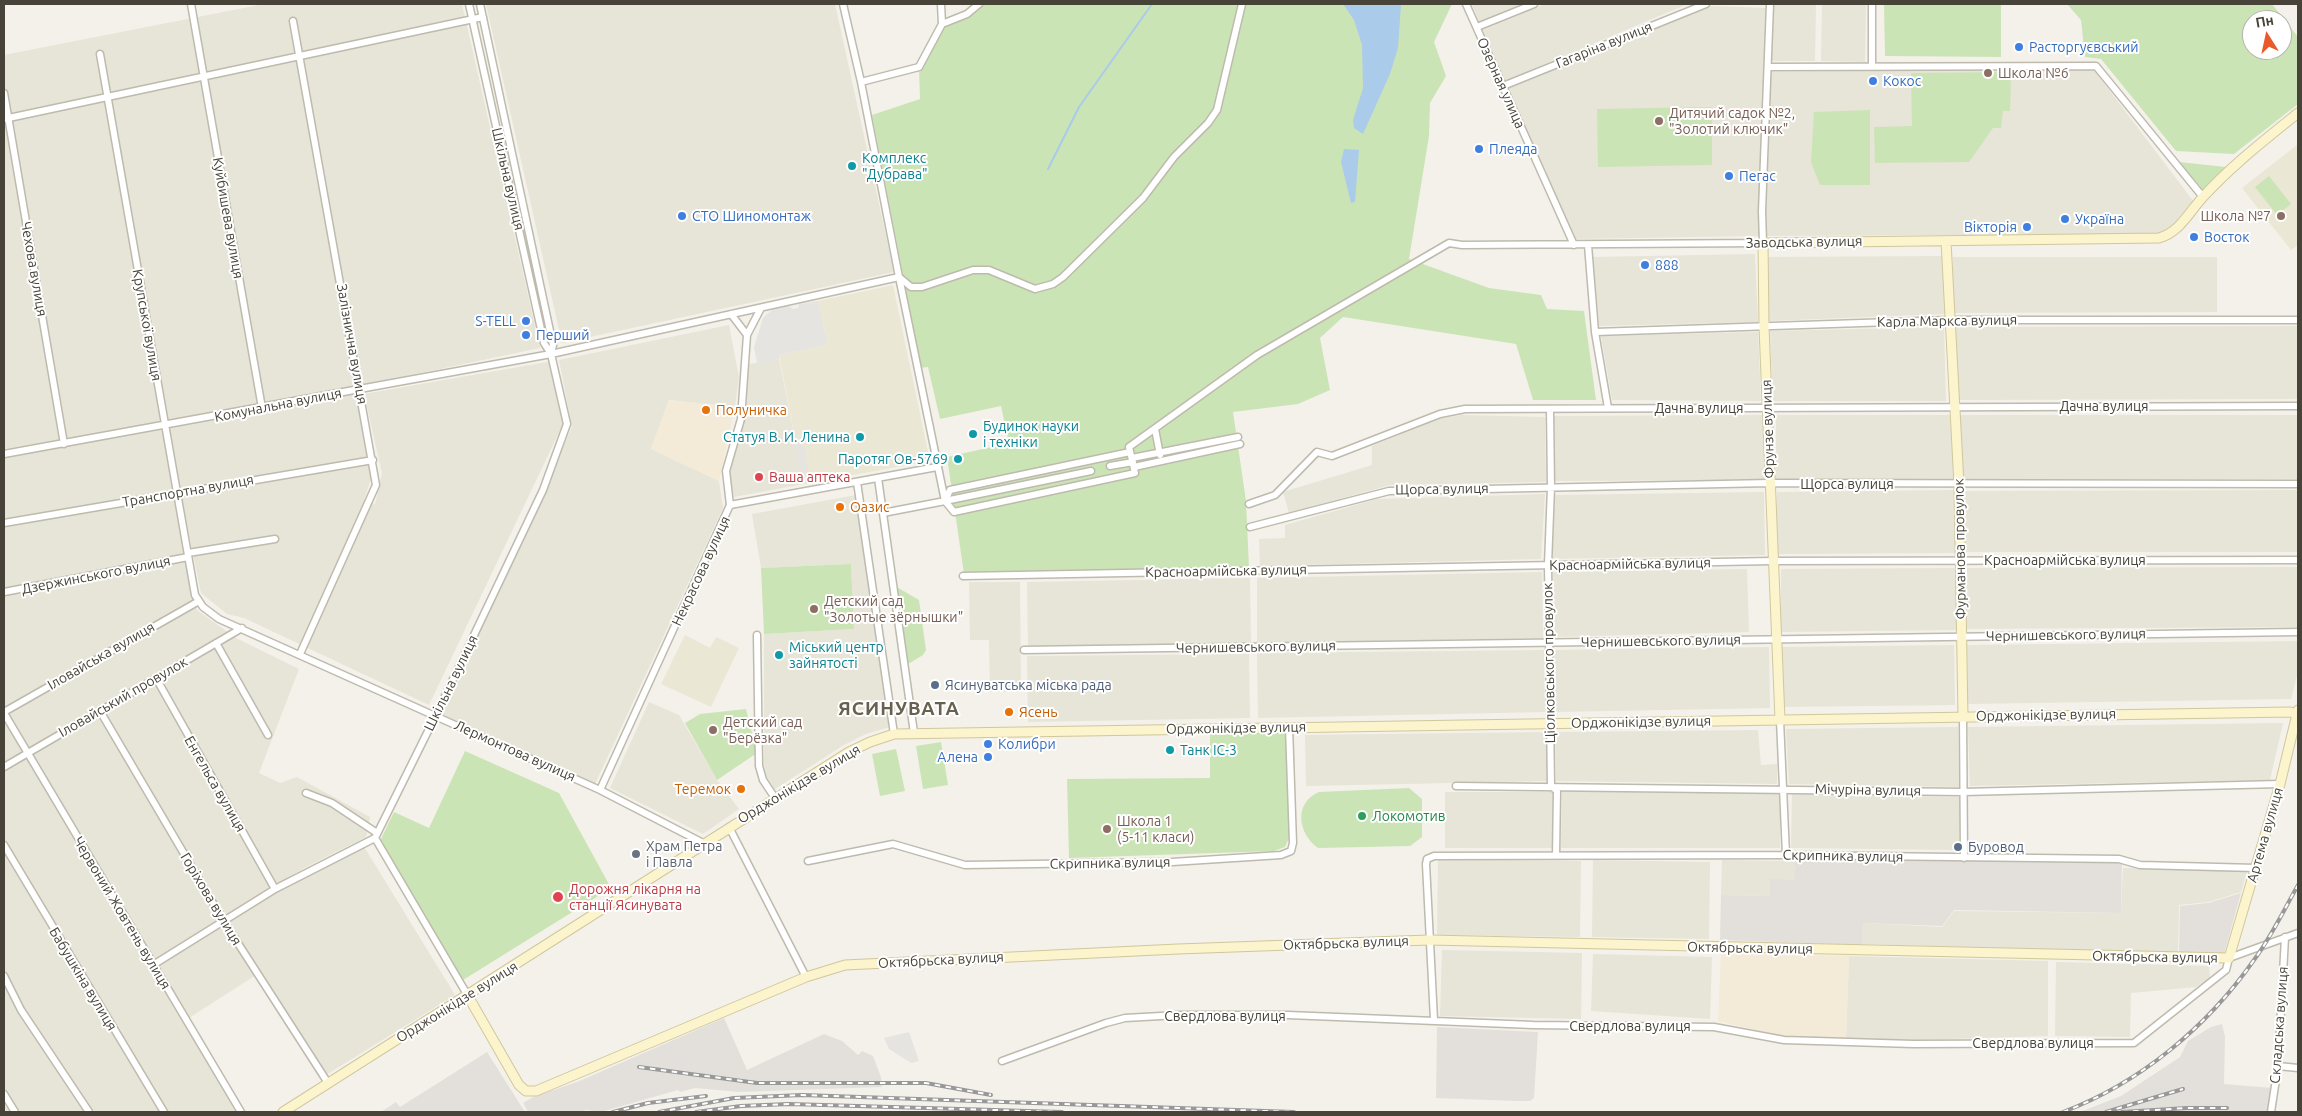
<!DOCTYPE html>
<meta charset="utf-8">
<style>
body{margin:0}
#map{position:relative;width:2302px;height:1116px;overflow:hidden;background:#f4f1ea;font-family:Ubuntu,sans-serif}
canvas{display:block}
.frame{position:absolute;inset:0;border:5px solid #474338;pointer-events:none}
.north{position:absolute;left:2242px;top:10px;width:50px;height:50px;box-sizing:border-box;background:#fff;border:1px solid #b5b4af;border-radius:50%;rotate:350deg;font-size:14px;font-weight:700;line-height:20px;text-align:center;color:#474338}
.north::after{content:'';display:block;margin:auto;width:18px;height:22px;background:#e9592b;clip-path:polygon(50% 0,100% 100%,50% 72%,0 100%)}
</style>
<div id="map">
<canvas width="2302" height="1116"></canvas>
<div class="frame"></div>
<div class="north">Пн</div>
</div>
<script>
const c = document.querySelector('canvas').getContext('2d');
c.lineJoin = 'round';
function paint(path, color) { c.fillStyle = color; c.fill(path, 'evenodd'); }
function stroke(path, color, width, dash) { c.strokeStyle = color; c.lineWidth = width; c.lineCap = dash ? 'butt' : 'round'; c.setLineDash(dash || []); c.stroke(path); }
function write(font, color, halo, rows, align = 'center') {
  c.font = font + ' Ubuntu,sans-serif'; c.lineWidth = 4; c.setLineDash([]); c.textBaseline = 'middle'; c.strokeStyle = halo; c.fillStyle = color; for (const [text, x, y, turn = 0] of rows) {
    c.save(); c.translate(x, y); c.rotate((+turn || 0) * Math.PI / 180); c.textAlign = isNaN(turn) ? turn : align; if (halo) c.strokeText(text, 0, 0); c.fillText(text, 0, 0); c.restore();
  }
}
paint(new Path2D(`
 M264,4H462L540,348L259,407L4,449V55Z
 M486,4H835L894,272L562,343Z
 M1472,4H1523L1479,22Z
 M1545,4H1688L1504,81L1483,30Z
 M1772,4H1816L1815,61H1771Z
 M1822,4H1866L1865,62L1821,61Z
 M1710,6L1767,8L1759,236L1574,239L1507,89Z
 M2081,68L2094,70L2194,202L2174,226L2165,232L2152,234L1765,236L1771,72Z
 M1755,254L1758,322L1599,326L1593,257Z
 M1942,256L1945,314L1769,321L1766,257Z
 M1953,257H2217V312L1953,313Z
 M729,325L739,377L735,407L669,400L651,449L719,481L723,508L595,784L442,714L572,427L559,360Z
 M2298,326V399L1957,400L1955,327Z
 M1944,327L1946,401H1773L1770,331Z
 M1758,332L1761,401L1612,400L1601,336Z
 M779,359L804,484L734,497L729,471L745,420L749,364Z
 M553,361L563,424L429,705L244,618L227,614L201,593L167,428L359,392L371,479L364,500L375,504L382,473L364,394Z
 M1462,415L1545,417L1546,482L1390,485L1289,513L1283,492L1372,465V446L1438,419Z
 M1764,415V480L1554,481V416Z
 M1776,415H1950L1954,479L1776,480Z
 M1959,415H2298V479H1963Z
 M162,429L197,610L236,638L299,669L259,773L280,783L297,777L370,817L366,837L304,868L153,962L4,705V457Z
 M1956,490L1957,553L1777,554V492Z
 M2298,490V552H1964V491Z
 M1764,492L1765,555L1551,559L1555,495Z
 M1545,494L1541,559L1260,566L1259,539L1285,538V525L1377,499Z
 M856,495L890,727L866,734L844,745L775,789L767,778L764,765V634L854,629L851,564L761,568L752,514Z
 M2298,567V627L1967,629V568Z
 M1958,568V630L1781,632V569Z
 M1747,569L1749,632L1555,637L1553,572Z
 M1542,572L1543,638L1257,643V578Z
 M1250,578L1251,644L1028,648L1027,582Z
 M969,582H1020L1021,692H990L989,640H970Z
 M2298,641V672L2291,699L1968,704L1967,645Z
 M1954,645L1955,705L1783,707L1782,647Z
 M1769,647L1770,708L1554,712L1553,650Z
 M1544,650L1545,712L1258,718L1257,653Z
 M1249,654L1250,718L1028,722L1027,656Z
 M649,702L679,715L717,780L739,809L703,834L610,788Z
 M4,719L238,1112H4Z
 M2283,723L2270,780L1970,786L1968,727Z
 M1958,727L1959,787L1789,784L1786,729Z
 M1758,730L1761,765L1777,764V784L1556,781L1555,732Z
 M1548,732L1549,781L1306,786L1305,735Z
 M1445,792H1553V848H1445Z
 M1562,792H1780V848H1561Z
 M1792,794L1960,797L1959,850L1791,848Z
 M363,845L455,995L326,1075L225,919Z
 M1438,859L1581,861L1580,937L1437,935Z
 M1593,860L1710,862L1709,939L1592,937Z
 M1722,860L1795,861L1794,880L1770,896L1721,895Z
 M2123,868L2247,871L2241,892L2208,902L2179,905L2178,953L1862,944L1863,923L1942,927L1954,911L2121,913Z
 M222,922L256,975L189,1018L156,965Z
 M1442,950L1582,953L1581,1019L1440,1016Z
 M1593,954L1712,957L1710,1019L1591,1011Z
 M1849,956L2048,961V1036L1916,1040L1846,1038Z
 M2056,962L2209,966L2210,978L2196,987L2131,993L2130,1037L2055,1036Z`), '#e7e4d8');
paint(new Path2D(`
 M669,400L735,407L719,481L651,449Z
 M1721,953L1849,956L1846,1038L1782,1036L1718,1021Z`), '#f3ead7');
paint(new Path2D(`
 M1795,858L2122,861L2121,913L1954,910L1942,926L1863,923L1862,945L1720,940L1721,895L1770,896V879L1794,880Z
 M2241,893L2224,954L2179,953L2180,906L2208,903Z
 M724,1018L747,1070L824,1034L842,1041L858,1055L862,1051L873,1056L881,1077L882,1087L739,1092L695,1088L680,1092L678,1090L601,1112L586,1110L580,1112H528L523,1103L533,1097L577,1082Z
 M2222,1024L2225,1037L2224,1084L2273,1088L2270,1112H2080L2121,1096L2180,1057L2188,1041L2211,1027Z
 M1437,1027L1538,1032L1534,1098L1530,1101H1516L1436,1098Z
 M487,1052L525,1112H381L396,1102L400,1107Z`), '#e3e0db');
paint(new Path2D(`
 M2298,144V245L2291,250L2242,188Z
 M893,285L930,461L804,484L779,355L828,345L818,301Z
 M685,635L710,648L716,637L739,648L711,707L661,684Z`), '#ebe7d5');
paint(new Path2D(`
 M984,4H1452L1434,42L1446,76L1430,103L1429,136L1409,259L1489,288L1541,295L1547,309L1584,311L1596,400H1533L1516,344L1343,317L1320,338L1330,390L1298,404L1233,412L1246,501L1249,568L964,574L947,457L1009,443L1001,406L940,419L928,367L921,368L872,115L920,99L919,68L944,27L979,10Z
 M1884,4H2001V57L1885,56Z
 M2067,4H2272L2298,37V104L2234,154L2176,151L2101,59L2085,57L2081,20ZM2252,20H2282V50H2252Z
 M2011,72L2010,111H2003L2001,128H1993L1969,162L1875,163L1874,127L1912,126L1911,73Z
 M1712,107V165L1598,167L1597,109Z
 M1870,110V185H1820L1811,162L1814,112Z
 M2179,162L2226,167L2204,191Z
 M2269,176L2291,204L2277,215L2255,187Z
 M851,564L854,629L764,634L761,568Z
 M895,586L919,600L926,650L923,655L910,663H907Z
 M746,709L757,753L717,780L685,723L700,714Z
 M1286,730L1290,836L1285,847L1274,851L1069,858L1067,779L1210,778V731Z
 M941,742L948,785L923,789L916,746Z
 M896,749L905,791L880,796L872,754Z
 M465,751L559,793L611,888L463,980L380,841L394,812L429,828Z
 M1409,788L1422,799V837L1410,846L1318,848C1298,834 1293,803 1319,792Z`), '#cbe4b6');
paint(new Path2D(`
 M818,301L828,345L779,355V359L757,363L754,347L763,318L773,309L789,306L793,309L798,308L799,304Z
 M795,442L804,447L808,470L802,478Z
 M909,1032L919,1061L911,1063L889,1049L884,1038Z`), '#e5e4e1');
paint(new Path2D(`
 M1343,4L1401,5L1398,48L1390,74L1363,134L1354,128L1353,120L1363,88L1362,45L1354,20Z
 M1344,149L1359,150L1355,202L1351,203L1341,162Z`), '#abcbeb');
stroke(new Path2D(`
 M1048,169L1079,107L1152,4`), '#abcbeb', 2);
const street = new Path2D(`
 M191,4L262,408
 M480,4L553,345L551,354
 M1466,4L1574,245
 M293,21L376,485L300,654
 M942,24L967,14L979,4
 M1477,27L1534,4
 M100,54L195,595L203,607L219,619L600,790L703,843
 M1872,66V4
 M1769,67L2096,66L2203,197
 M861,82L919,67L942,24L941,4
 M1503,86L1706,4
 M4,93L64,444
 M4,119L483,17
 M1588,245L1595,332L1608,408
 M899,277L911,287H922L973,270H989L1035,289L1053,284L1063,277L1143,198L1174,157L1208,123L1217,110L1242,4
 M1595,332L1950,320H2298
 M747,335L761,308
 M1550,409L1551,487L1548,565L1551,786L1557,791L1556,855
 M1155,429L1160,455
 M1130,452L950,490L945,501L954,512L1135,473L1129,447L1257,355L1449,243L1462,245L1763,243L1762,211L1770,4
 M4,454L551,354L899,277L861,82L843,4
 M1132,458L1238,437
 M1110,466L1133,462
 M1134,467L1240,444
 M878,478L914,733
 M857,482L894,734
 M945,501L1091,471
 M1249,504L1275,495L1317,452L1332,456L1440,414L1465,409L2298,406
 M730,505L937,467
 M883,513L945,501L899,277
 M4,523L373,460
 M1250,527L1389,491L1770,483L2298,484
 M188,553L275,539
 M963,576L1772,561L2298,560
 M4,592L188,557
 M757,635L759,766L763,780L775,798
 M216,643L268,735
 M1024,650L2298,632
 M156,678L275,889
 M100,711L223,920L328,1083
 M4,712L199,601
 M4,713L241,1112
 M1963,717L1964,858
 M1780,720L1786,855
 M4,767L242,628
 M1456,786L1963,792L2280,784
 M600,790L730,505L726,471L741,419L747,335L731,314
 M306,793L332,803L377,833
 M729,827L806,977
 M4,845L164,1112
 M808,861L893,844L965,865L1172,862L1281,855L1291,851L1293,843L1289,727
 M153,965L275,889L375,838
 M4,976L21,1010L89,1112
 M468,996L375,838L436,715L543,490L567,424L551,354L544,343L469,4
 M1434,1020L1426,864L1427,859L1434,856L1786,855L2119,859L2140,865L2256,868
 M1002,1061L1106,1023L1125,1018L1179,1015H1288L1533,1025L1714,1027L1784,1040L1913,1044L2134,1043L2226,970L2229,958L2298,933
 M2278,1066L2298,1068
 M4,1094L15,1112
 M2271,1112L2278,1066L2285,937`);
const secondary = new Path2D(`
 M1946,241L1959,485L1963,717
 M1780,720L1764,327L1763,243L2159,238C2180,232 2189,212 2203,197C2231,166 2266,139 2298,113
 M468,996L519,1085L526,1091H536L806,977L845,965L1178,949L1429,940L2229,958L2280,784L2298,710
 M283,1112L849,752L870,742L894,734L2290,712L2297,714`);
stroke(street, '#bebaad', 9);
stroke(secondary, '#d0c79d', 11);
stroke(street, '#fff', 6);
stroke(secondary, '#fbf4cd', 9);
const rail = new Path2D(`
 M639,1067L757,1083H926L991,1095
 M613,1112L648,1103L706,1096
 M659,1112L734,1098L802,1095L1294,1112
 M696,1112L741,1106L789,1104L1062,1112
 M2063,1112C2140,1083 2207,1027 2254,960C2271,937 2284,910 2298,885
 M2106,1112L2183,1089
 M2122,1112L2187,1108H2227`);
stroke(rail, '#989898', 4);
stroke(rail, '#fff', 2, [5.5]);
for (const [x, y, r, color] of [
 [2019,47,5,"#3f7fe0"],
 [1988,73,5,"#8d6e63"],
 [1873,81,5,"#3f7fe0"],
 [1659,121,5,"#8d6e63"],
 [1479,149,5,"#3f7fe0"],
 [852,166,5,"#0f9aa8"],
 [1729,176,5,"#3f7fe0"],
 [682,216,5,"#3f7fe0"],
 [2281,216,5,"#8d6e63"],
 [2065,219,5,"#3f7fe0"],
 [2027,227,5,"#3f7fe0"],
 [2194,237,5,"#3f7fe0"],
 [1645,265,5,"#3f7fe0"],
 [526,321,5,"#3f7fe0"],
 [526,335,5,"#3f7fe0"],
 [706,410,5,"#e8710a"],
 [973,434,5,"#0f9aa8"],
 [860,437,5,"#0f9aa8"],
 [958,459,5,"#0f9aa8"],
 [759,477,5,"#e0444e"],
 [840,507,5,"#e8710a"],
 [814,609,5,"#8d6e63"],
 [779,655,5,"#0f9aa8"],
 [935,685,5,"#5c6f8a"],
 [1009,712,5,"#e8710a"],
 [713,730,5,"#8d6e63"],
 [988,744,5,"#3f7fe0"],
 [1170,750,5,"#0f9aa8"],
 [988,757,5,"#3f7fe0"],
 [741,789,5,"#e8710a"],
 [1362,816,5,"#2e9e5b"],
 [1107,829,5,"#8d6e63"],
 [1958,847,5,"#5c6f8a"],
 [636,854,5,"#6b7280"],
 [558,897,6,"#e0444e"]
]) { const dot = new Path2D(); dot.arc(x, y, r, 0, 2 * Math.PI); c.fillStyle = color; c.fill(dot); stroke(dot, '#fff', 2); }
write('14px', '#474338', '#fff', [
 ["Гагаріна вулиця",1604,45,-22],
 ["Озерная улица",1501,83,66],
 ["Шкільна вулиця",508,179,77],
 ["Куйбишева вулиця",228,218,80],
 ["Заводська вулиця",1804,242,-1],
 ["Чехова вулиця",34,269,80],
 ["Карла Маркса вулиця",1947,321,-1],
 ["Крупської вулиця",147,325,80],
 ["Залізнична вулиця",352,344,80],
 ["Комунальна вулиця",278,405,-11],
 ["Дачна вулиця",2104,406],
 ["Дачна вулиця",1699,408],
 ["Фрунзе вулиця",1768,429,-92],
 ["Щорса вулиця",1847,484],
 ["Щорса вулиця",1442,489,-1],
 ["Транспортна вулиця",188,491,-10],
 ["Фурманова провулок",1960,549,-91],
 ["Красноармійська вулиця",2065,560],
 ["Красноармійська вулиця",1630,564,-1],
 ["Некрасова вулиця",701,571,-65],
 ["Красноармійська вулиця",1226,571,-1],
 ["Дзержинського вулиця",96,575,-11],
 ["Чернишевського вулиця",2066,635,-1],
 ["Чернишевського вулиця",1661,641,-1],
 ["Чернишевського вулиця",1256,647,-1],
 ["Іловайська вулиця",101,656,-30],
 ["Ціолковського провулок",1549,663,-91],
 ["Шкільна вулиця",451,683,-64],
 ["Іловайський провулок",123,697,-30],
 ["Орджонікідзе вулиця",2046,715,-1],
 ["Орджонікідзе вулиця",1641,722,-1],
 ["Орджонікідзе вулиця",1236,728,-1],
 ["Лермонтова вулиця",515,751,24],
 ["Енгельса вулиця",215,784,60],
 ["Орджонікідзе вулиця",799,784,-31],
 ["Мічуріна вулиця",1868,790,1],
 ["Артема вулиця",2265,835,-74],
 ["Скрипника вулиця",1843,856,1],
 ["Скрипника вулиця",1110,863,-1],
 ["Горіхова вулиця",211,899,59],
 ["Червоний Жовтень вулиця",122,913,59],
 ["Октябрьска вулиця",1346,943,-2],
 ["Октябрьска вулиця",1750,948,1],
 ["Октябрьска вулиця",2155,957,1],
 ["Октябрьска вулиця",941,960,-3],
 ["Бабушкіна вулиця",83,979,59],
 ["Орджонікідзе вулиця",457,1002,-32],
 ["Свердлова вулиця",1225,1016],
 ["Складська вулиця",2279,1025,-86],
 ["Свердлова вулиця",1630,1026],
 ["Свердлова вулиця",2033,1043]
]);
write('14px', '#366cbe', '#fff', [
 ["Расторгуєвський",2029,47],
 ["Кокос",1883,81],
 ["Плеяда",1489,149],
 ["Пегас",1739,176],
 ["СТО Шиномонтаж",692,216],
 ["Україна",2075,219],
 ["Вікторія",2017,227,"right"],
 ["Восток",2204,237],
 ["888",1655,265],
 ["S-TELL",516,321,"right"],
 ["Перший",536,335],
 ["Колибри",998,744],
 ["Алена",978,757,"right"]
], 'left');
write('14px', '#785e54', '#fff', [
 ["Школа №6",1998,73],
 ["Дитячий садок №2,",1669,113],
 ["\"Золотий ключик\"",1669,129],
 ["Школа №7",2271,216,"right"],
 ["Детский сад",824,601],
 ["\"Золотые зёрнышки\"",824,617],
 ["Детский сад",723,722],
 ["\"Берёзка\"",723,738],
 ["Школа 1",1117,821],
 ["(5-11 класи)",1117,837]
], 'left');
write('14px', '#0d838f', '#fff', [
 ["Комплекс",862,158],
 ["\"Дубрава\"",862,174],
 ["Будинок науки",983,426],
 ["і техніки",983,442],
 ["Статуя В. И. Ленина",850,437,"right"],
 ["Паротяг Ов-5769",948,459,"right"],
 ["Міський центр",789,647],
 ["зайнятості",789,663],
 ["Танк ІС-3",1180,750]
], 'left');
write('14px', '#c56008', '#fff', [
 ["Полуничка",716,410],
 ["Оазис",850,507],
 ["Ясень",1019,712],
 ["Теремок",731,789,"right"]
], 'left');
write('14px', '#be3a42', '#fff', [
 ["Ваша аптека",769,477],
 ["Дорожня лікарня на",569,889],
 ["станції Ясинувата",569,905]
], 'left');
write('14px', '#4e5e75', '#fff', [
 ["Ясинуватська міська рада",945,685],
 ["Буровод",1968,847]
], 'left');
write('14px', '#27864d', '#fff', [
 ["Локомотив",1372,816]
], 'left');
write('14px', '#5b616d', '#fff', [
 ["Храм Петра",646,846],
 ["і Павла",646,862]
], 'left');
c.letterSpacing = '1px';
write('bold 19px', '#696150', '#fff', [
 ["ЯСИНУВАТА",899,709]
]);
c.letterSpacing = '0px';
</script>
